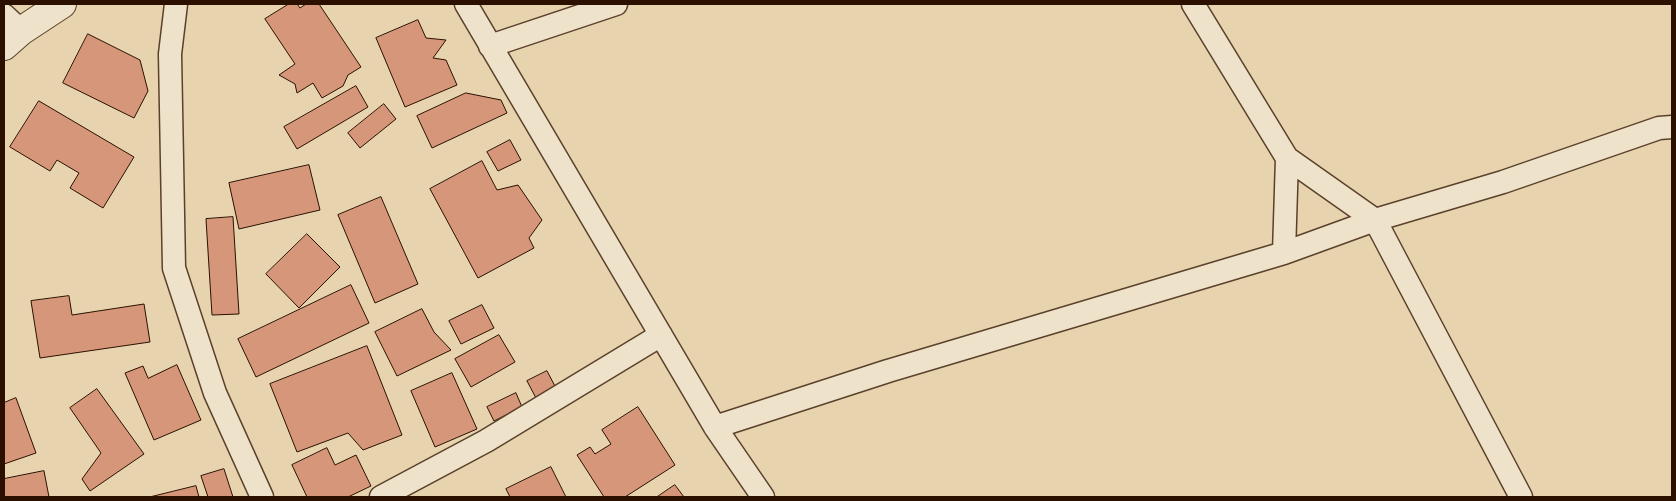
<!DOCTYPE html>
<style>
body{margin:0}
#map{position:relative;width:1676px;height:501px;overflow:hidden;background:#e7d3ad;font-family:Alegreya,serif}
canvas{display:block}
.frame{position:absolute;inset:0;border:5px solid #2b1000;pointer-events:none}
</style>
<div id="map">
<canvas width="1676" height="501"></canvas>
<div class="frame"></div>
</div>
<script>
const c = document.querySelector('canvas').getContext('2d');
c.lineJoin = 'round';
function paint(path, color) { c.fillStyle = color; c.fill(path, 'evenodd'); }
function stroke(path, color, width, dash) { c.strokeStyle = color; c.lineWidth = width; c.lineCap = dash ? 'butt' : 'round'; c.setLineDash(dash || []); c.stroke(path); }
const building = new Path2D(`
 M289,4H297L300,8L306,4H319L361,67L348,75L343,86L322,98L313,83L297,93L295,84L279,75L295,64L265,19Z
 M418,20L426,38L446,40L433,58L446,60L457,85L405,107L376,38Z
 M88,34L140,60L148,91L134,118L63,83Z
 M356,86L368,107L297,149L284,127Z
 M466,93L501,100L507,113L432,148L417,116Z
 M39,101L134,157L103,208L70,188L79,173L57,160L50,171L10,147Z
 M384,104L396,119L360,148L348,133Z
 M510,140L521,160L498,171L487,152Z
 M482,161L497,190L518,185L542,220L529,238L534,248L478,278L430,189Z
 M309,165L320,210L239,229L229,183Z
 M381,197L418,284L375,303L338,215Z
 M233,217L239,314L212,315L206,219Z
 M307,234L340,267L299,308L266,274Z
 M351,285L369,323L256,377L238,339Z
 M69,296L72,315L144,304L150,342L40,358L31,301Z
 M482,305L494,328L461,344L449,321Z
 M422,309L434,332L451,350L397,376L375,332Z
 M499,335L515,362L471,387L455,359Z
 M367,346L402,435L363,450L348,433L297,452L270,384Z
 M177,365L201,420L154,440L125,373L143,366L148,378Z
 M547,371L556,388L536,398L527,381Z
 M452,373L477,429L435,447L411,391Z
 M97,389L144,454L90,491L82,479L101,453L70,408Z
 M516,393L522,407L494,421L487,407Z
 M16,398L36,453L4,464V403Z
 M638,407L675,465L625,497H604L577,455L590,447L595,454L611,444L602,430Z
 M327,448L335,465L356,455L371,486L348,497H307L292,465Z
 M551,467L566,497H510L506,489Z
 M224,469L233,497H208L201,476Z
 M44,471L49,497H4V479Z
 M675,485L684,497H657Z
 M196,486L199,497H150Z`);
paint(building, '#d5967a');
stroke(building, '#2b1000', 1);
const minor = new Path2D(`
 M176,4L170,54L174,268L215,393L262,497
 M466,4L715,427L763,497
 M1193,4L1287,158L1284,253
 M4,15L21,31
 M490,46L616,4
 M1287,158L1375,220L1521,497
 M715,427L888,371L1284,253L1375,220L1503,182L1659,128L1672,127
 M381,497L486,441L661,335`);
const tertiary = new Path2D(`
 M4,46L21,31L62,4`);
stroke(minor, '#5a412b', 25);
stroke(tertiary, '#5a412b', 30);
stroke(minor, '#efe2ca', 22);
stroke(tertiary, '#efe2ca', 28);
</script>
